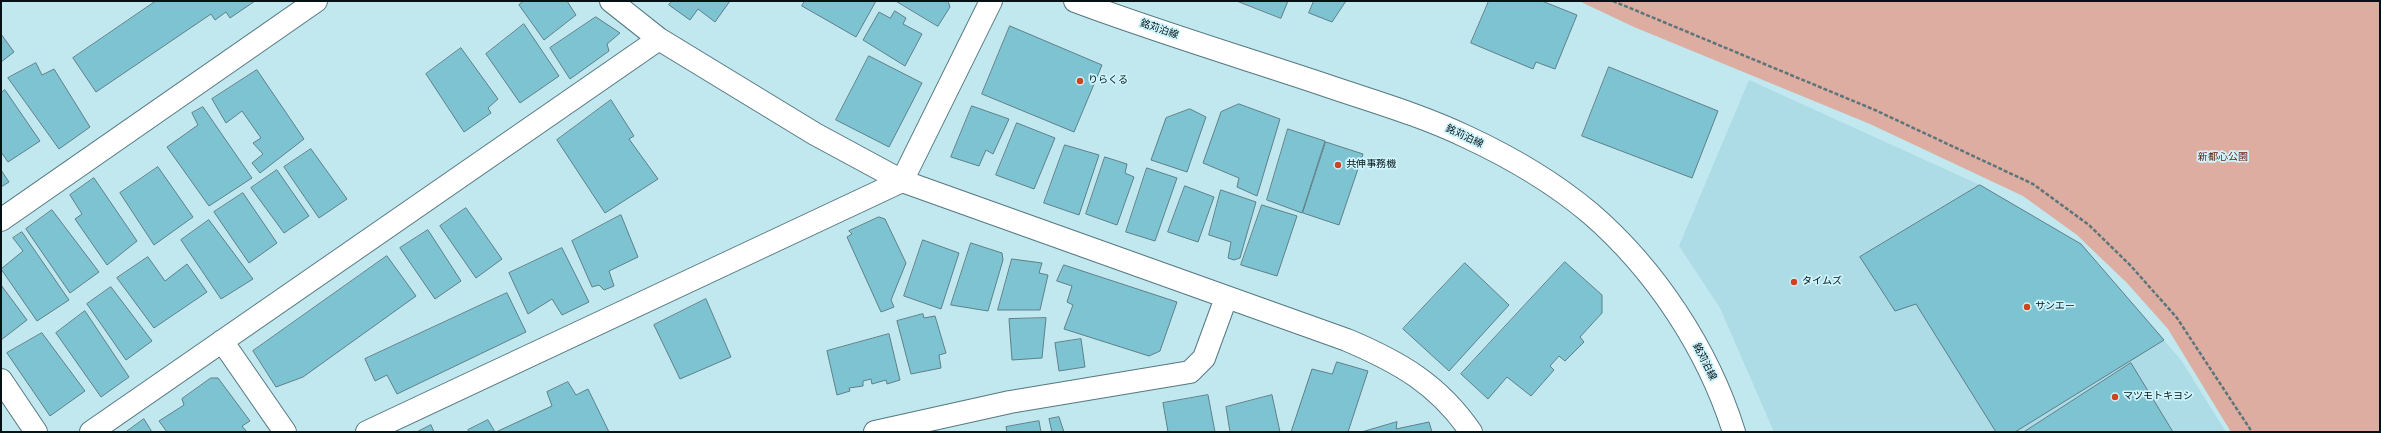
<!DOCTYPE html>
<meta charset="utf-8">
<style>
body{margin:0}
#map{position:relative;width:2381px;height:433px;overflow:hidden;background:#c1e7ef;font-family:"Source Sans 3",sans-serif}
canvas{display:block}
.frame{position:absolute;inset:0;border:2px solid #051215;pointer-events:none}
</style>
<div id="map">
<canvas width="2381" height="433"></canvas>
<div class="frame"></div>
</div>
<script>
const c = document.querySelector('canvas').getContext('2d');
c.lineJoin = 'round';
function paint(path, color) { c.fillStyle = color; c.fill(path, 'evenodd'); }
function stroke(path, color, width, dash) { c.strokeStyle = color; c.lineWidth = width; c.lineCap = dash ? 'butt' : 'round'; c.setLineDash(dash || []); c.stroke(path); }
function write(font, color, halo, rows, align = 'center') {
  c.font = font + ' "Source Sans 3","Noto Sans JP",sans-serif'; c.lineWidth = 3.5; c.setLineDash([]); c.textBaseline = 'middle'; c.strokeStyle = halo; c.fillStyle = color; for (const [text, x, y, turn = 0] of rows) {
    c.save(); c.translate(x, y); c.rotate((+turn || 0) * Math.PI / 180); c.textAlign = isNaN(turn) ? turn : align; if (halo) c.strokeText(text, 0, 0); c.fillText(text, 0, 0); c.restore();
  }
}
paint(new Path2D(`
 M1749,80L1980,185L2081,244L2181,360L2226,432H1774L1720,308L1679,246Z`), '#addbe6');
paint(new Path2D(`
 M1579,1H2380V432H2231L2168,329L2127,283L2077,235L2023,196L1870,124L1634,27Z`), '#ddada1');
const building = new Path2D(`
 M156,1H255L230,18L226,12L215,20L211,14L96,92L73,58Z
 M524,1H567L576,15L544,40L519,5Z
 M672,1H730L715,22L698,9L690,20L669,5Z
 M805,1H876L856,37L802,6Z
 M896,1H948L950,7L938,26Z
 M1237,1H1288L1281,18Z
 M1314,1H1346L1332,22L1309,13Z
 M1489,1H1542L1577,15L1555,69L1536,62L1533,69L1471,43Z
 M895,11L906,18L903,24L922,34L905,66L863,40L879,12L890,18Z
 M596,17L620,33L607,44L609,51L570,79L550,48Z
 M524,24L559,76L520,103L486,54Z
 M1010,26L1102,65L1074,132L982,94Z
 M1,34L14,52L1,62Z
 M461,48L498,99L488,108L491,113L464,132L426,74Z
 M869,56L922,83L889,147L836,120Z
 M36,63L42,75L54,69L90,127L59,149L8,78Z
 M1609,67L1718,111L1692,178L1582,136Z
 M257,70L304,139L260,173L252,163L263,154L253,143L261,138L242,111L226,123L212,99Z
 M5,90L40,141L8,162L1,152V93Z
 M611,100L634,136L629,139L658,179L605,213L557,140Z
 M1239,104L1280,119L1257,196L1237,187L1239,178L1203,163L1221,112Z
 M972,106L1009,119L993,154L986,150L979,166L951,157Z
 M203,107L252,178L209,206L167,147L198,125L192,113Z
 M1190,109L1206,117L1187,172L1151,160L1166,118Z
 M1017,123L1055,138L1034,189L996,175Z
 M1288,129L1325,141L1302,213L1267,200Z
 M1326,142L1363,154L1339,225L1303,213Z
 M1065,145L1099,155L1079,215L1044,203Z
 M311,149L347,199L319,218L284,167Z
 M1105,157L1127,164L1125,173L1134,177L1117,225L1086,214Z
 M158,167L193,217L154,245L120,193Z
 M1147,168L1177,178L1155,241L1126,232Z
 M1,170L9,182L1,187Z
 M277,170L309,216L284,233L251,188Z
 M94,178L137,241L107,265L75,219L82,214L70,195Z
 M1980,185L2081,244L2164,340L2015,432H1996L1916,304L1895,311L1860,257Z
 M1185,186L1214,197L1198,242L1168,232Z
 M1221,190L1256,202L1240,258L1234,260L1228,258L1231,242L1209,235Z
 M243,193L277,243L249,263L214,212Z
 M1262,205L1297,216L1277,276L1241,265Z
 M466,208L502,259L476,278L440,226Z
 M52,210L99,272L70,293L26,229Z
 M621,215L638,257L609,271L614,286L604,290L599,285L592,287L572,241Z
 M879,217L885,219L906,263L891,300L894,307L881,312L847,237L852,234L849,231Z
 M209,220L253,279L221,299L181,240Z
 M428,230L461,281L435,299L400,248Z
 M22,232L69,300L37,321L1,269L23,251L13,238Z
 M923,240L959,253L941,309L904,296Z
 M971,243L1002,253L1003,260L988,311L951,305Z
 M562,248L589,302L562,315L552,299L528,314L509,273Z
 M387,256L416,296L303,377L276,387L253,351Z
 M148,257L165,281L187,264L207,292L154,328L117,278Z
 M1012,259L1042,263L1039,273L1048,275L1040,310H998Z
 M1565,262L1602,295V313L1580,337L1584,342L1565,361L1559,356L1550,366L1554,370L1531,396L1507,377L1488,399L1461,374Z
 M1465,263L1509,305L1449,371L1403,329Z
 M1064,265L1177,302L1160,351L1149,356L1064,329L1073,305L1067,302L1072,286L1057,281Z
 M1,285L27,320L1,340Z
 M111,287L152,341L126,360L87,304Z
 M507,293L526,332L397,394L387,375L375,381L365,359Z
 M706,299L731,357L680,379L654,325Z
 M85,311L129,377L101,397L56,333Z
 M923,314L924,318L935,316L946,353L939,355L941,368L911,374L897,321Z
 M1046,318L1042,358L1012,360L1009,319Z
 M42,333L85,391L50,416L7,353Z
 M889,334L900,380L887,384L886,380L872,384L871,379L863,381V386L849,388L850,391L837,395L827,351Z
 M1081,339L1085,367L1059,371L1055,343Z
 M1337,362L1368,371L1348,432H1291L1312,369L1332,374Z
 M2131,363L2173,432H2024Z
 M211,378H218L250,421L242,426L247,432H167L159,421L184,405L182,399Z
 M568,382L576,395L588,389L609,432H496L552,406L547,392Z
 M1208,395L1215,432H1168L1163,403Z
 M1272,395L1280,432H1230L1226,407Z
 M1059,417L1064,432H1052L1049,419Z
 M144,419L152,432H126Z
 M488,420L495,432H469L468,430Z
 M1039,421L1041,432H1007L1006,427Z
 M1397,422L1396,429L1429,422L1432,432H1362Z
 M431,425L434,432H417Z`);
paint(building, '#7dc3d2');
stroke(building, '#5d8088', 1);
const minor = new Path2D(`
 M611,1L659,39L815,134L902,181L1347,340C1399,362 1438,384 1471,432
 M1075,1C1155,31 1238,56 1319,83C1368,100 1419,114 1467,137C1510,157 1553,182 1590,213C1655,269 1708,349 1734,432
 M1,220L316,1
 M222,341L285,432
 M1,380L36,432
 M91,432L659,39
 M367,432L902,181L991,1
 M875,432L1010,402L1190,372L1204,358L1226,298`);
stroke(minor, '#557880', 24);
stroke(new Path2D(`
 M1613,1L1875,110L2033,184L2089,225L2131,266L2177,318L2252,432`), '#5c757a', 2.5, [4, 2]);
stroke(minor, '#fff', 22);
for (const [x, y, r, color] of [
 [1080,81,4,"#cd441f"],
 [1338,165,4,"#cd441f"],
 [1794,282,4,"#cd441f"],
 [2027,307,4,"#cd441f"],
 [2115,397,4,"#cd441f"]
]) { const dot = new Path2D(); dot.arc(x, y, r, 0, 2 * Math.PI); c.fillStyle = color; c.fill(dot); stroke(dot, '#cef4fc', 1.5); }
write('10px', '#051215', '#cef4fc', [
 ["銘苅泊線",1159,30,19],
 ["銘苅泊線",1464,137,25],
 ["銘苅泊線",1704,362,63]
]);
write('10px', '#051215', '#cef4fc', [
 ["りらくる",1088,81],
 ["共伸事務機",1346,165],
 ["タイムズ",1802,282],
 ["サンエー",2035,307],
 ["マツモトキヨシ",2123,397]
], 'left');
write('10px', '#5f1b08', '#cef4fc', [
 ["新都心公園",2223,158]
]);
</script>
